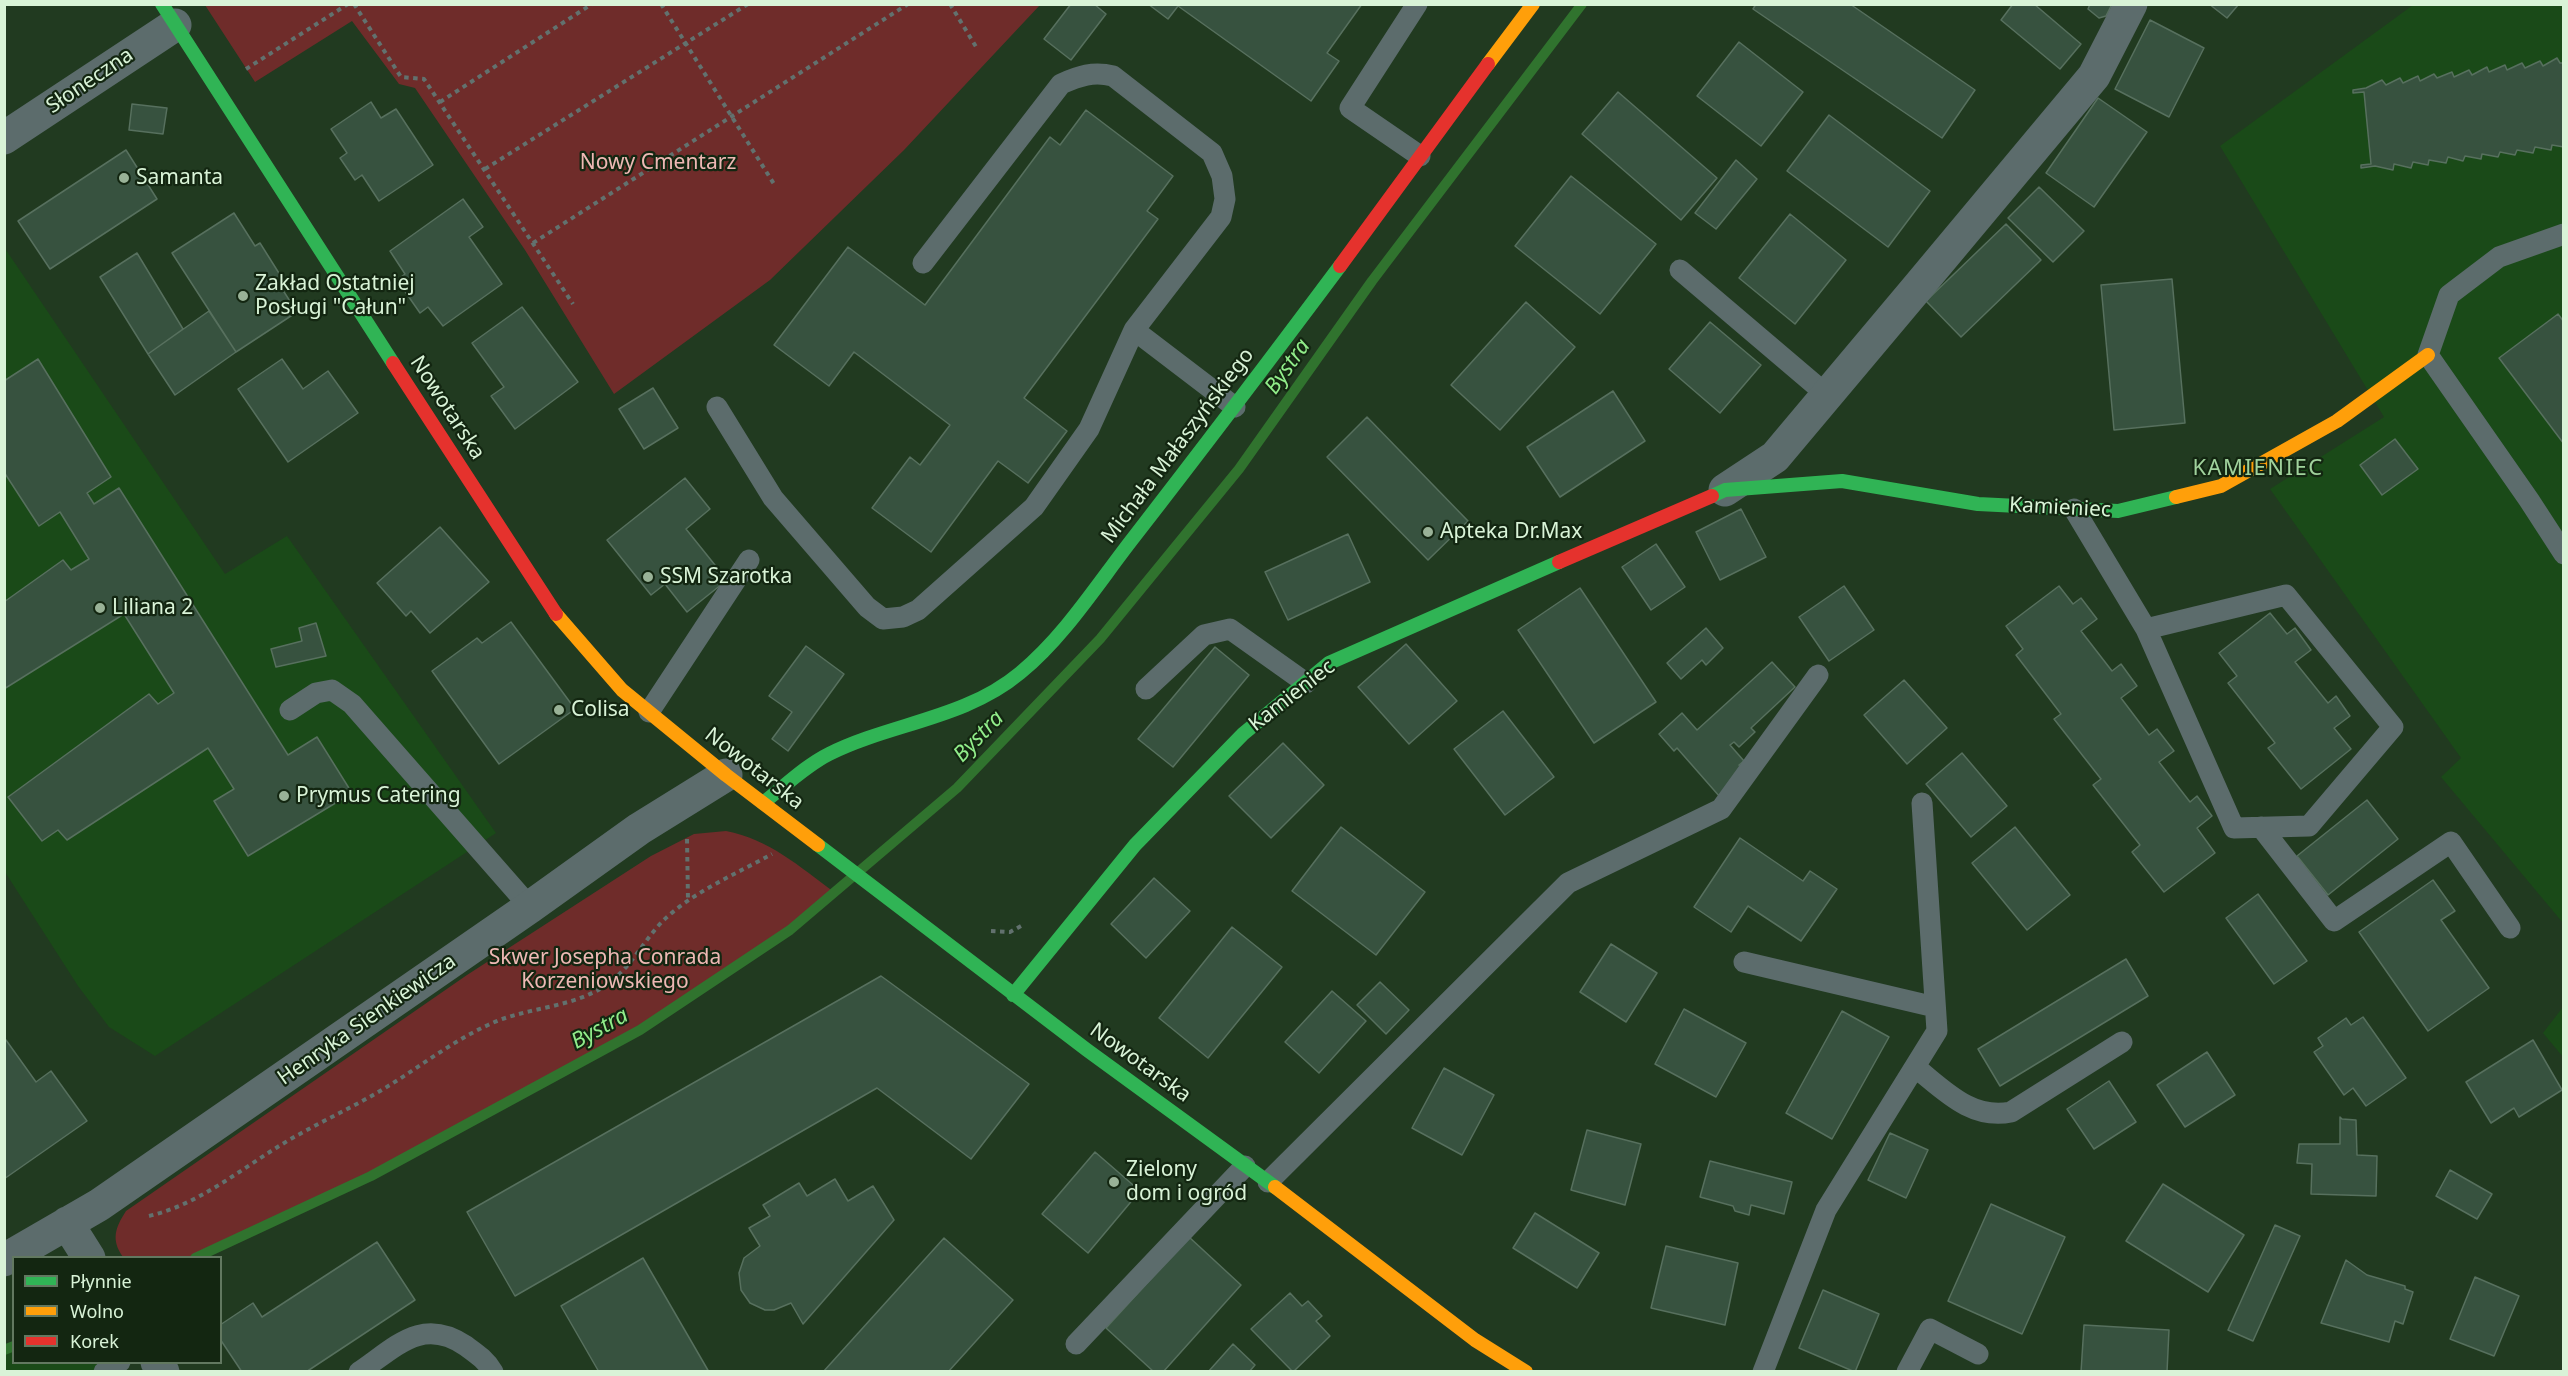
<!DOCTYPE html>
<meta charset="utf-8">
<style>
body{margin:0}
#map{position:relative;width:2568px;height:1376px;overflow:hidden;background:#213a20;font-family:"Noto Sans",sans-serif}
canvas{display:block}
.frame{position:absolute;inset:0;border:6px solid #d9f3d7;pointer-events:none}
.legend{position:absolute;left:12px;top:1256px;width:210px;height:108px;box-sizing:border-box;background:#132611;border:2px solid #627860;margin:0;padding:8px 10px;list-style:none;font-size:18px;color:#d9f3d7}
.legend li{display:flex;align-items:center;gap:12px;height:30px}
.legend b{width:30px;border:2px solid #627860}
</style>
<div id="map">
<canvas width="2568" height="1376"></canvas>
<div class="frame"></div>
<ul class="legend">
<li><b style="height:8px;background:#30b455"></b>Płynnie</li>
<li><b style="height:8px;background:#ff9f0a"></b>Wolno</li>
<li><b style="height:8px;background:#e5322d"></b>Korek</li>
</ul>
</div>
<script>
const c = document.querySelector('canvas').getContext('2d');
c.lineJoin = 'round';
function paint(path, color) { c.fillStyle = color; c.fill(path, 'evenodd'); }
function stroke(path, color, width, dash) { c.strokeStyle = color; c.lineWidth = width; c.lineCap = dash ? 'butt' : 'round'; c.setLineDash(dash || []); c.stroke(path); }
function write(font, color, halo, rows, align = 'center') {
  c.font = font + ' "Noto Sans",sans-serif'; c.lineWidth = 4.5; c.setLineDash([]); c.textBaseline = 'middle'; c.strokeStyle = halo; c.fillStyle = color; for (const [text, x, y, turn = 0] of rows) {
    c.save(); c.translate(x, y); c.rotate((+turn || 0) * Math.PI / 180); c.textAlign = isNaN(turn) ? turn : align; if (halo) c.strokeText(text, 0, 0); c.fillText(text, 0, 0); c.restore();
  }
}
paint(new Path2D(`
 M2413,5H2563V923L2441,777L2461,758L2270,489L2384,417L2220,146Z
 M4,247L225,574L287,536L496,833L155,1056L109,1027L78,986L5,872Z
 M2563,1007V1057L2543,1033Z
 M13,1346L14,1362L122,1363L128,1371H5L4,1350Z`), '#1a4a18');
paint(new Path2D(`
 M205,5H1040L904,150L770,280L614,394L525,250L415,88L399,84L352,21L255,82Z
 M726,831C769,839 800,867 834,892L790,930L640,1030L371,1176L195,1257H123C111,1240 115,1228 126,1211L467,975L651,856L694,834Z`), '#6f2c2a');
stroke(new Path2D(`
 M195,1258L371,1176L640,1030L790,930L957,788L1100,639L1239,469L1372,281L1582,4
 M4,1350L14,1346`), '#30732e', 10);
const building = new Path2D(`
 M1071,4H1094L1106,14L1071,60L1044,39Z
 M1148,4H1362L1327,53L1339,61L1311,101L1178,6L1168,19Z
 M1756,4H1850L1975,90L1942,138L1753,9Z
 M2013,4H2034L2081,44L2060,69L2001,20Z
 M2090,4H2112L2106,16L2099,18L2088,9Z
 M2209,4H2239L2227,18Z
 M2150,20L2204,48L2169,117L2115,89Z
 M1739,42L1803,92L1761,146L1697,96Z
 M2557,58L2560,63H2564V147L2552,145L2551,150L2535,147L2533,153L2517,150L2515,155L2500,152L2498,157L2482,154L2481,159L2465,156L2463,161L2448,157L2446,163L2429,160L2428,165L2413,162L2411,168L2394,164L2393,170L2375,166L2361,168V165L2371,164L2364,92L2353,93V90L2366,88L2382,80L2386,85L2400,78L2403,83L2418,76L2420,81L2434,74L2437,78L2452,72L2454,77L2469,70L2472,75L2487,67L2489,72L2505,65L2507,70L2522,63L2525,68L2540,61L2543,66Z
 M1618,92L1717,178L1681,220L1582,134Z
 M2098,98L2147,132L2094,207L2046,173Z
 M371,102L381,118L396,109L433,165L379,201L362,175L355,180L340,158L347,153L331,129Z
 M132,104L167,108L163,134L129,130Z
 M1086,110L1173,176L1147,211L1158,219L1024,398L1067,431L1028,483L998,461L931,552L872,508L910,457L920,465L950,425L854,352L829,386L774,345L848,247L925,305L1050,137L1060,145Z
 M1829,115L1930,191L1888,247L1787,171Z
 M126,150L157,199L50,269L18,221Z
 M1736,160L1757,179L1716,229L1695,213Z
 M1571,176L1656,244L1600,314L1515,246Z
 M2039,187L2084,231L2053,262L2008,218Z
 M463,199L483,227L469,237L502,284L443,326L428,307L420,313L397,280L405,274L390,251Z
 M234,213L255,246L260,243L282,278L277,281L297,312L236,352L172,253Z
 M1790,214L1846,260L1795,324L1739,278Z
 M2006,224L2041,260L1961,337L1926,301Z
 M137,253L183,329L148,354L100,277Z
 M2172,279L2185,423L2114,430L2101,285Z
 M1526,302L1575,347L1500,430L1451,385Z
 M522,307L578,382L515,429L491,396L504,387L472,343Z
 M209,311L236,352L175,395L148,354Z
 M2558,314L2564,322V444L2499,358Z
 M1710,322L1761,365L1720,413L1669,369Z
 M38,359L111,477L87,493L94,504L119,488L288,755L317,737L352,793L248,856L214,801L234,789L208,748L67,840L58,830L42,841L8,797L149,694L158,704L174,693L124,614L4,689V602L63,560L71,570L89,559L60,512L39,526L4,472V381Z
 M282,359L303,389L328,371L358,413L288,462L238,389Z
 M653,388L678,428L644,449L619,409Z
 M1613,391L1645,441L1560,497L1527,447Z
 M1367,417L1468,521L1428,560L1327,457Z
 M2395,439L2418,469L2382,495L2360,465Z
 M685,478L710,509L686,529L727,580L687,612L665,584L651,595L607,540Z
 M1741,509L1766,557L1720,580L1696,532Z
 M440,527L489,582L430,633L411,611L406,616L377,583Z
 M1348,534L1370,582L1288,620L1265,572Z
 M1656,544L1685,587L1651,610L1622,567Z
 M1844,586L1874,630L1829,661L1799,617Z
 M2059,586L2073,604L2081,598L2097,619L2081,631L2112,671L2121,664L2137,686L2121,698L2149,735L2157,729L2174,751L2159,762L2190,802L2197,796L2212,816L2197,828L2215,853L2164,892L2132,852L2140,845L2093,785L2101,779L2054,719L2061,714L2016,655L2023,649L2006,626Z
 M1580,588L1656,702L1594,743L1518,630Z
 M2270,613L2287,634L2295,628L2311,650L2295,662L2328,703L2336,696L2350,716L2334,728L2351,749L2301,789L2268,748L2275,743L2228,683L2237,676L2219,653Z
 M511,622L575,709L499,764L432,671L477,638L482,643Z
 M316,623L326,656L276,667L271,649L302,641L299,628Z
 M1706,628L1723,648L1706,665L1702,660L1681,679L1667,663Z
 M1406,644L1457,701L1409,744L1358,687Z
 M806,646L844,674L788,751L772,739L792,712L769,696Z
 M1215,647L1249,675L1173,767L1138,739Z
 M1772,662L1795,687L1751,728L1755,732L1739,747L1734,742L1730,745L1744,761L1739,765L1746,773L1720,797L1677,748L1674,751L1659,734L1682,713L1697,730Z
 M1904,680L1947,728L1907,764L1864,715Z
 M1503,711L1554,777L1505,815L1454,749Z
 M1283,743L1324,785L1271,838L1229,796Z
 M1962,753L2007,806L1971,837L1926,784Z
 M2367,800L2398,839L2328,895L2297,856Z
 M1341,827L1425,892L1376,955L1292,891Z
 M2015,827L2070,895L2027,930L1972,863Z
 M1740,838L1803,881L1810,871L1837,889L1801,941L1748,906L1731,932L1694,907Z
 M1154,878L1190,911L1146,958L1111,924Z
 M2433,880L2455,911L2441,920L2489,988L2428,1031L2359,932Z
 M2258,894L2307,961L2274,984L2226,918Z
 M1232,927L1282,967L1208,1058L1159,1018Z
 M1611,944L1657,973L1626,1022L1580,992Z
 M2126,959L2148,996L2000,1086L1978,1049Z
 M881,976L1029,1084L971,1159L877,1088L515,1296L467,1212Z
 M1380,982L1409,1010L1386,1034L1357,1005Z
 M1332,991L1366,1021L1319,1073L1285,1042Z
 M1684,1009L1746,1043L1716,1097L1655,1064Z
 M1842,1011L1889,1037L1832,1139L1786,1113Z
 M2363,1017L2406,1078L2366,1106L2353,1088L2344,1095L2314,1052L2323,1046L2318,1038L2346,1018L2351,1025Z
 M6,1040L36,1082L51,1071L87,1121L4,1179V1041Z
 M2533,1040L2562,1090L2519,1117L2514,1108L2491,1123L2466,1082Z
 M2207,1052L2235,1095L2185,1127L2157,1085Z
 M1444,1068L1494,1095L1462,1155L1412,1128Z
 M2109,1081L2136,1122L2094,1149L2067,1109Z
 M2340,1117L2342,1119L2356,1120L2357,1155L2377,1156L2376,1196L2311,1194L2312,1164L2297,1163L2299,1144H2340Z
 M1587,1130L1641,1144L1625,1205L1571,1190Z
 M1890,1133L1928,1150L1906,1198L1868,1180Z
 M1095,1152L1140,1191L1088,1253L1042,1214Z
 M1710,1161L1792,1182L1784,1214L1751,1205L1749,1215L1735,1211L1733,1206L1700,1197Z
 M2450,1170L2492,1194L2477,1219L2436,1196Z
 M835,1179L848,1201L873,1186L894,1220L803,1324L791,1303L774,1310H765L750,1303L741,1290L739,1273L744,1258L760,1246L749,1228L770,1216L763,1205L799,1183L807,1196Z
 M2163,1184L2244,1235L2208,1292L2126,1241Z
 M1991,1204L2065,1237L2022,1334L1948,1301Z
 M1535,1213L1599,1253L1577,1288L1513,1248Z
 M2275,1225L2300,1236L2253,1341L2228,1330Z
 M1189,1237L1241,1285L1163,1372H1154L1106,1328Z
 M944,1238L1013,1300L948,1372H823Z
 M377,1242L415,1300L306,1372H242L220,1339V1325L253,1303L262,1317Z
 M1666,1246L1738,1263L1725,1325L1651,1308Z
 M643,1258L709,1372H599L561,1306Z
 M2346,1260L2367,1275L2405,1286V1289L2413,1292L2403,1324L2395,1321L2389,1342L2321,1323Z
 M2475,1277L2519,1296L2494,1356L2450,1339Z
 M1823,1290L1879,1314L1855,1372L1799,1348Z
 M1290,1293L1302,1306L1308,1301L1322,1316L1316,1321L1330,1336L1293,1372L1251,1329Z
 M2084,1325L2169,1330L2167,1372H2081Z
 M1233,1344L1255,1365L1249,1372H1208Z`);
paint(building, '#37523f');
stroke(building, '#57705e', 1.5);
stroke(new Path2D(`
 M354,4L401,77L424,79L573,304
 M661,4L774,184
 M950,4L978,50
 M246,69L348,4
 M440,102L592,4
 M485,169L748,4
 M533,243L908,4
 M687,839L688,900
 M991,931L1010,932L1023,925
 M149,1216C196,1205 236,1173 276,1148C309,1127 346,1111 380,1091C416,1070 449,1043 488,1025C525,1007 568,1009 603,987C633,968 643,939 667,917C697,890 738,873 772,854`), '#62716e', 4, [4.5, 4.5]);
stroke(new Path2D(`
 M1417,4L1350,108L1420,156
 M2564,234L2499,257L2449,295L2428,355L2529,500L2564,554
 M923,263L1061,84C1079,76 1093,71 1113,76L1212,153L1222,176L1225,199L1221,217L1134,330L1235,407
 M1680,270L1827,395
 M717,407L773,498L867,607L883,619L903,617L918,610L1034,507L1089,429L1134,330
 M2074,509L2146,629L2234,828L2309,826L2393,727L2286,595L2146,629
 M1146,689L1204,635L1230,629L1306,683
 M290,710L316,693L332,690L352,704L530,907
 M649,712L749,560
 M2261,827L2334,921L2451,842L2510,928
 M1744,962L1935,1007
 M1915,1067C1944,1090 1971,1120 2011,1112L2122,1042
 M1268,1182L1568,883L1721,809L1818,675
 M1076,1344L1245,1166
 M104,1372L120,1362
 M359,1372C396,1347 422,1316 466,1346C477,1354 486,1360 493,1372
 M1763,1372L1826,1210L1937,1031L1922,803
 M1907,1372L1930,1329L1978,1354`), '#5c6c6c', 21);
stroke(new Path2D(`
 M4,138L175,25
 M1725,490L1775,457L1917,288L2094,76L2131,4
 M67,1223L89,1258
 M4,1260L99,1205L530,907L639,829L726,775
 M157,1362L163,1372`), '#5c6c6c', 33);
stroke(new Path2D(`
 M162,4L393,363
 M1712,496L1725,490L1842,481L1978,504L2118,511L2176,497
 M763,803C784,787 805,766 829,754C891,723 965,719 1020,673C1065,636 1098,583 1134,537C1203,448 1272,357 1340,266
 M818,845L1087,1050L1275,1187
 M1013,995L1135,845L1243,734L1329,663L1559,562`), '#30b455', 14);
stroke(new Path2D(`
 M1488,64L1533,4
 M2176,497L2221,486L2337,421L2428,355
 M556,614L622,690L726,775L818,845
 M1275,1187L1475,1340L1526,1372`), '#ff9f0a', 14);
stroke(new Path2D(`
 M1340,266L1488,64
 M393,363L556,614
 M1559,562L1712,496`), '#e5322d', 14);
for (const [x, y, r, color] of [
 [124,178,6,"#99b297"],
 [243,296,6,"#99b297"],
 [1428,532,6,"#99b297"],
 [648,577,6,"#99b297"],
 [100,608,6,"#99b297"],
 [559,710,6,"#99b297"],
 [284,796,6,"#99b297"],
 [1114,1182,6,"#99b297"]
]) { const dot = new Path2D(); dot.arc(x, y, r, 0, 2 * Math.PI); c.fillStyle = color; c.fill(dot); stroke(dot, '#132611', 2); }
write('21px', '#d9f3d7', '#132611', [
 ["Słoneczna",90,81,-34],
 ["Nowotarska",447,408,57],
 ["Michała Małaszyńskiego",1178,446,-53],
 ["Kamieniec",2060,508,3],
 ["Kamieniec",1292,696,-38],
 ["Nowotarska",754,769,38],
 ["Henryka Sienkiewicza",367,1020,-35],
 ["Nowotarska",1140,1063,36]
]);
write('21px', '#eeb8b4', '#132611', [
 ["Nowy Cmentarz",658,163],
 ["Skwer Josepha Conrada",605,958],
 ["Korzeniowskiego",605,982]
]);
write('21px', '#d9f3d7', '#132611', [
 ["Samanta",136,178],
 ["Zakład Ostatniej",255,284],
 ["Posługi \"Całun\"",255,308],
 ["Apteka Dr.Max",1440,532],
 ["SSM Szarotka",660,577],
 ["Liliana 2",112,608],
 ["Colisa",571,710],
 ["Prymus Catering",296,796],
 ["Zielony",1126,1170],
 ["dom i ogród",1126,1194]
], 'left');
write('italic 22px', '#91ed8a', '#132611', [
 ["Bystra",1288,367,-55],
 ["Bystra",979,737,-46],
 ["Bystra",600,1029,-29]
]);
c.letterSpacing = '1.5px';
write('22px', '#a0d29c', '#132611', [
 ["KAMIENIEC",2258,469]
]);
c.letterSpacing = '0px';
</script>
